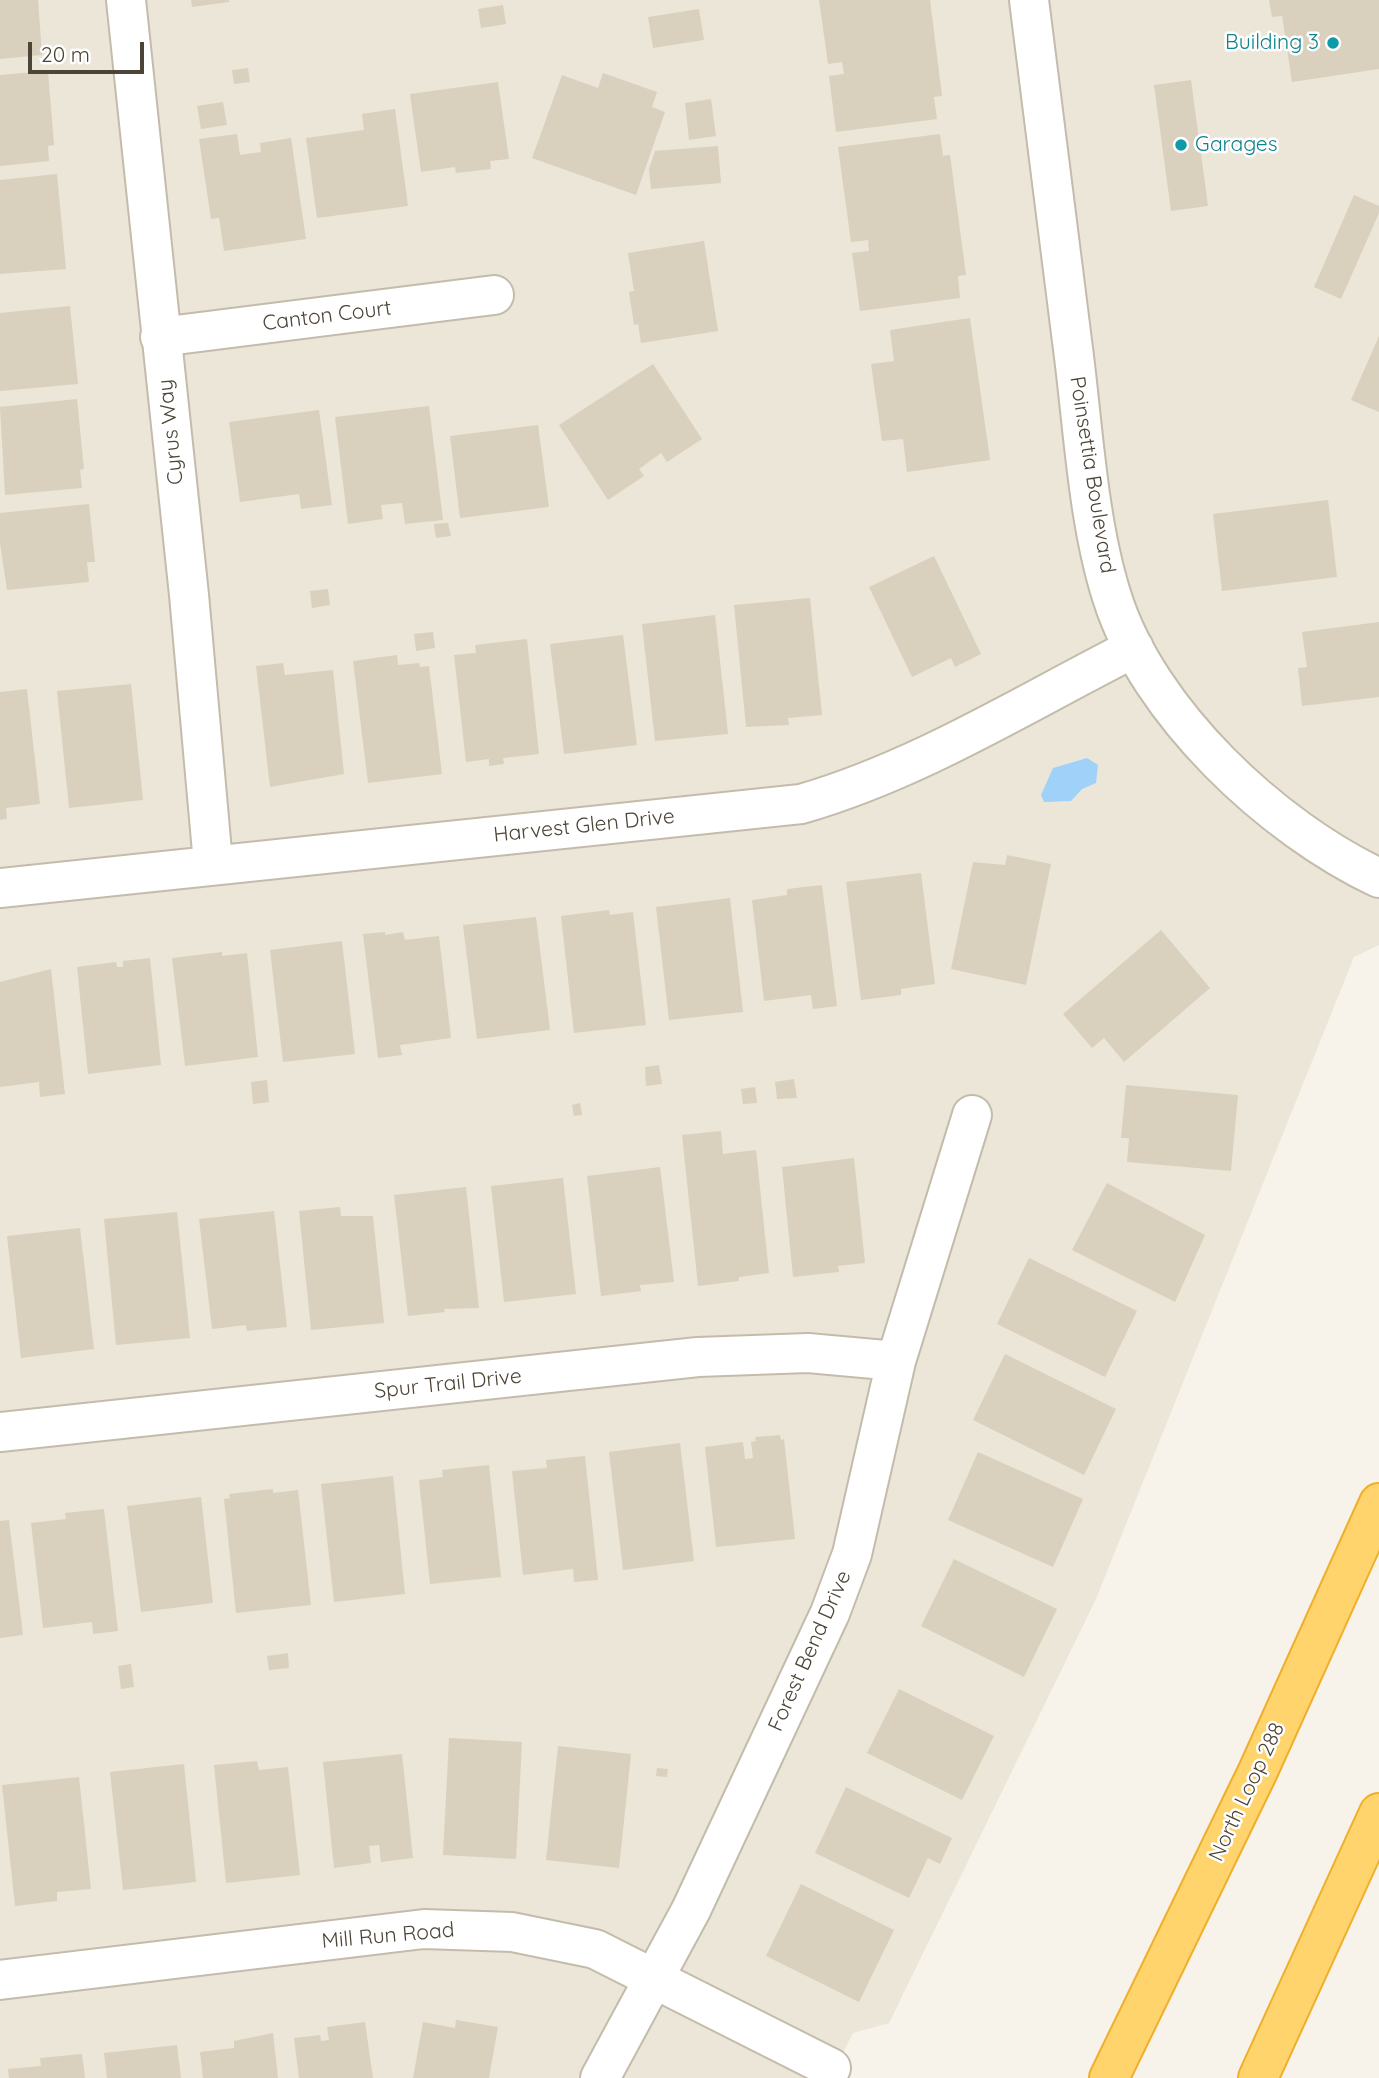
<!DOCTYPE html>
<style>
body{margin:0}
#map{position:relative;width:1379px;height:2078px;overflow:hidden;background:#f7f3ea;font-family:Quicksand,sans-serif}
canvas{display:block}
.scale{position:absolute;left:28px;top:42px;width:116px;height:32px;box-sizing:border-box;border:4px solid #4c4437;border-top:0;padding-left:9px;font-size:21px;line-height:24px;white-space:nowrap;color:#4c4437;-webkit-text-stroke:5px #fff;paint-order:stroke}
</style>
<div id="map">
<canvas width="1379" height="2078"></canvas>
<div class="scale">20 m</div>
</div>
<script>
const c = document.querySelector('canvas').getContext('2d');
c.lineJoin = 'round';
function paint(path, color) { c.fillStyle = color; c.fill(path, 'evenodd'); }
function stroke(path, color, width, dash) { c.strokeStyle = color; c.lineWidth = width; c.lineCap = dash ? 'butt' : 'round'; c.setLineDash(dash || []); c.stroke(path); }
function write(font, color, halo, rows, align = 'center') {
  c.font = font + ' Quicksand,sans-serif'; c.lineWidth = 5; c.setLineDash([]); c.textBaseline = 'middle'; c.strokeStyle = halo; c.fillStyle = color; for (const [text, x, y, turn = 0] of rows) {
    c.save(); c.translate(x, y); c.rotate((+turn || 0) * Math.PI / 180); c.textAlign = isNaN(turn) ? turn : align; if (halo) c.strokeText(text, 0, 0); c.fillText(text, 0, 0); c.restore();
  }
}
paint(new Path2D(`
 M0,0H1379V945L1354,957L1096,1599L889,2023L853,2033L830,2078H0Z`), '#ebe6d7');
paint(new Path2D(`
 M1087,758L1098,765L1096,783L1082,789L1071,801L1044,802L1041,795L1053,768Z`), '#a0d1f9');
paint(new Path2D(`
 M0,0H38L42,55L0,59Z
 M191,0H229V2L192,7Z
 M819,0H930L942,96L934,97L937,119L836,132L829,76L844,74L842,62L828,64Z
 M1269,0H1379V69L1292,82L1282,16L1272,17Z
 M503,5L506,24L481,28L478,9Z
 M699,9L704,40L653,48L648,17Z
 M248,68L250,82L234,84L232,70Z
 M48,71L54,145L48,146L49,161L0,166V75Z
 M603,73L657,92L652,107L665,112L636,195L532,158L562,75L598,88Z
 M1191,80L1208,206L1171,211L1154,85Z
 M498,82L509,159L490,161L491,169L456,173L455,167L421,172L410,94Z
 M711,99L716,136L689,140L685,103Z
 M223,102L227,125L201,129L197,106Z
 M395,109L408,206L317,218L306,138L364,130L362,114Z
 M237,134L240,155L261,152L260,143L291,138L306,239L224,251L219,218L211,219L199,139Z
 M940,134L943,156L950,155L966,275L958,276L960,298L860,311L852,253L869,251L868,240L851,242L838,147Z
 M718,146L721,183L651,189L649,169L655,151Z
 M57,174L66,269L0,274V180Z
 M1354,195L1379,206V213L1341,299L1314,287Z
 M704,241L718,331L641,343L638,324L634,325L629,292L634,291L628,253Z
 M70,306L78,384L0,391V313Z
 M970,318L990,460L907,472L903,439L882,441L871,364L894,361L890,330Z
 M1379,336V412L1351,400Z
 M653,364L702,439L667,462L661,453L639,469L644,476L608,500L559,425Z
 M77,399L84,469L80,470L82,488L5,495L0,407Z
 M429,406L443,520L405,524L402,503L381,505L383,519L348,524L335,417Z
 M319,410L332,505L301,509L299,494L240,502L229,422Z
 M538,425L549,507L460,518L450,436Z
 M1328,500L1337,577L1222,591L1213,514Z
 M89,504L95,562H87L89,582L7,590L0,543V513Z
 M448,523L451,536L436,538L434,524Z
 M934,556L981,654L955,667L951,658L912,677L869,587Z
 M328,589L330,605L312,608L310,591Z
 M810,598L822,715L788,718L789,725L746,727L734,605Z
 M715,615L728,734L655,741L642,624Z
 M1379,622V697L1302,706L1298,668L1307,667L1302,632Z
 M433,632L435,648L416,651L414,634Z
 M623,635L637,745L564,754L550,644Z
 M527,639L539,754L503,758L504,764L489,766V759L466,762L454,655L476,653L475,645Z
 M397,655L398,665L419,663L420,667L429,666L442,774L368,783L353,661Z
 M283,663L285,675L333,670L344,774L270,787L256,666Z
 M131,684L143,800L69,808L57,691Z
 M27,689L40,804L6,808L7,819L0,820V692Z
 M1007,855L1051,864L1026,985L951,969L973,862L1005,865Z
 M921,873L935,984L901,989V995L861,1000L846,882Z
 M822,885L837,1006L813,1009L811,995L764,1001L752,900L787,895V889Z
 M730,898L743,1012L669,1020L656,907Z
 M609,910L610,915L633,912L646,1025L574,1033L561,916Z
 M536,917L550,1030L477,1039L463,925Z
 M1161,930L1210,988L1124,1062L1104,1038L1092,1048L1063,1014Z
 M385,932V935L403,932L405,940L439,936L451,1038L400,1045L402,1055L378,1058L363,934Z
 M342,941L355,1054L283,1062L270,950Z
 M222,952V956L247,953L258,1057L185,1066L172,958Z
 M150,958L161,1065L88,1074L77,967L116,962L117,967H123V961Z
 M51,969L65,1094L40,1097L39,1082L0,1087V982Z
 M659,1065L662,1084L646,1086L645,1067Z
 M794,1079L797,1098L777,1099L775,1082Z
 M267,1080L269,1102L253,1104L251,1082Z
 M1126,1085L1238,1095L1231,1171L1127,1162L1129,1138H1121Z
 M755,1087L757,1103L743,1104L741,1089Z
 M580,1103L582,1115L574,1116L572,1105Z
 M721,1131L723,1154L756,1150L769,1273L739,1277V1281L698,1286L682,1135Z
 M854,1158L865,1263L838,1266L839,1272L793,1277L782,1167Z
 M660,1167L674,1282L640,1285L641,1291L601,1296L587,1176Z
 M563,1178L576,1294L504,1302L491,1186Z
 M1107,1183L1205,1235L1175,1302L1072,1250Z
 M466,1187L479,1308L444,1309L445,1312L408,1316L394,1195Z
 M340,1207L341,1216H373L384,1323L311,1330L299,1211Z
 M274,1211L287,1327L247,1331L246,1325L212,1329L199,1219Z
 M177,1212L190,1338L116,1345L104,1219Z
 M80,1228L94,1349L21,1358L7,1236Z
 M1029,1258L1137,1311L1105,1377L997,1324Z
 M1005,1354L1116,1409L1084,1475L973,1420Z
 M780,1435L781,1440L784,1439L795,1539L716,1547L705,1447L743,1442L745,1459L753,1458L751,1442L756,1441L755,1437Z
 M680,1443L694,1561L623,1570L609,1452Z
 M978,1452L1083,1499L1053,1567L948,1520Z
 M585,1456L598,1580L574,1582L573,1569L523,1575L512,1471L547,1468L546,1460Z
 M489,1465L501,1577L430,1584L419,1480L443,1477L442,1470Z
 M393,1476L405,1594L334,1602L321,1484Z
 M273,1489V1493L298,1490L311,1605L236,1613L224,1499L230,1498L229,1494Z
 M201,1497L213,1603L141,1612L127,1506Z
 M104,1509L118,1631L93,1634L92,1622L43,1628L31,1523L66,1519L65,1513Z
 M9,1520L23,1635L0,1638V1521Z
 M954,1559L1057,1609L1024,1677L921,1626Z
 M288,1653L289,1668L269,1670L267,1656Z
 M131,1664L134,1687L121,1689L118,1666Z
 M899,1689L994,1736L962,1800L867,1753Z
 M449,1738L522,1742L516,1859L443,1855Z
 M558,1746L631,1754L619,1868L546,1860Z
 M402,1754L413,1858L381,1862L379,1845L369,1846L371,1863L334,1868L323,1762Z
 M257,1761L259,1770L288,1767L300,1875L226,1883L214,1765Z
 M184,1764L196,1882L123,1890L110,1772Z
 M657,1768L668,1769L667,1777L656,1776Z
 M79,1777L91,1889L57,1892V1901L15,1906L2,1785Z
 M846,1787L952,1838L940,1864L928,1858L909,1898L815,1853Z
 M801,1884L894,1930L859,2002L766,1956Z
 M456,2020L498,2027L489,2078H413L423,2022L455,2028Z
 M365,2022L373,2078H299L294,2038L320,2035L321,2041L329,2040L327,2027Z
 M273,2033L278,2078H203L200,2052L234,2048V2041Z
 M177,2045L181,2078H107L104,2053Z
 M82,2054L85,2078H9L8,2069L41,2066L40,2058Z`), '#dad0be');
const minor = new Path2D(`
 M126,0L189,595L213,863
 M1029,0C1043,114 1058,227 1072,341C1083,422 1087,519 1112,597C1148,712 1272,828 1379,878
 M160,337L494,295
 M0,888L801,804C919,770 1025,703 1134,648
 M0,1432L698,1357L808,1353L896,1361
 M0,1980L424,1929L512,1932L595,1949L831,2068
 M600,2078L691,1910L830,1613L852,1554L896,1361L972,1115`);
const highway = new Path2D(`
 M1109,2078L1258,1771L1379,1503
 M1258,2078L1379,1813`);
stroke(minor, '#c4bcab', 42);
stroke(highway, '#f0af2b', 42);
stroke(minor, '#fff', 38);
stroke(highway, '#ffd46d', 38);
for (const [x, y, r, color] of [
 [1333,43,7,"#0f9aa8"],
 [1181,145,7,"#0f9aa8"]
]) { const dot = new Path2D(); dot.arc(x, y, r, 0, 2 * Math.PI); c.fillStyle = color; c.fill(dot); stroke(dot, '#fff', 2.5); }
write('21px', '#0d838f', '#fff', [
 ["Building 3",1319,43],
 ["Garages",1195,145,"left"]
], 'right');
write('21px', '#4c4437', '#fff', [
 ["Canton Court",327,316,-7],
 ["Cyrus Way",171,432,-96],
 ["Poinsettia Boulevard",1092,475,81],
 ["Harvest Glen Drive",584,826,-6],
 ["Spur Trail Drive",448,1384,-6],
 ["Forest Bend Drive",810,1651,-66],
 ["North Loop 288",1247,1792,-65],
 ["Mill Run Road",388,1936,-5]
]);
</script>
